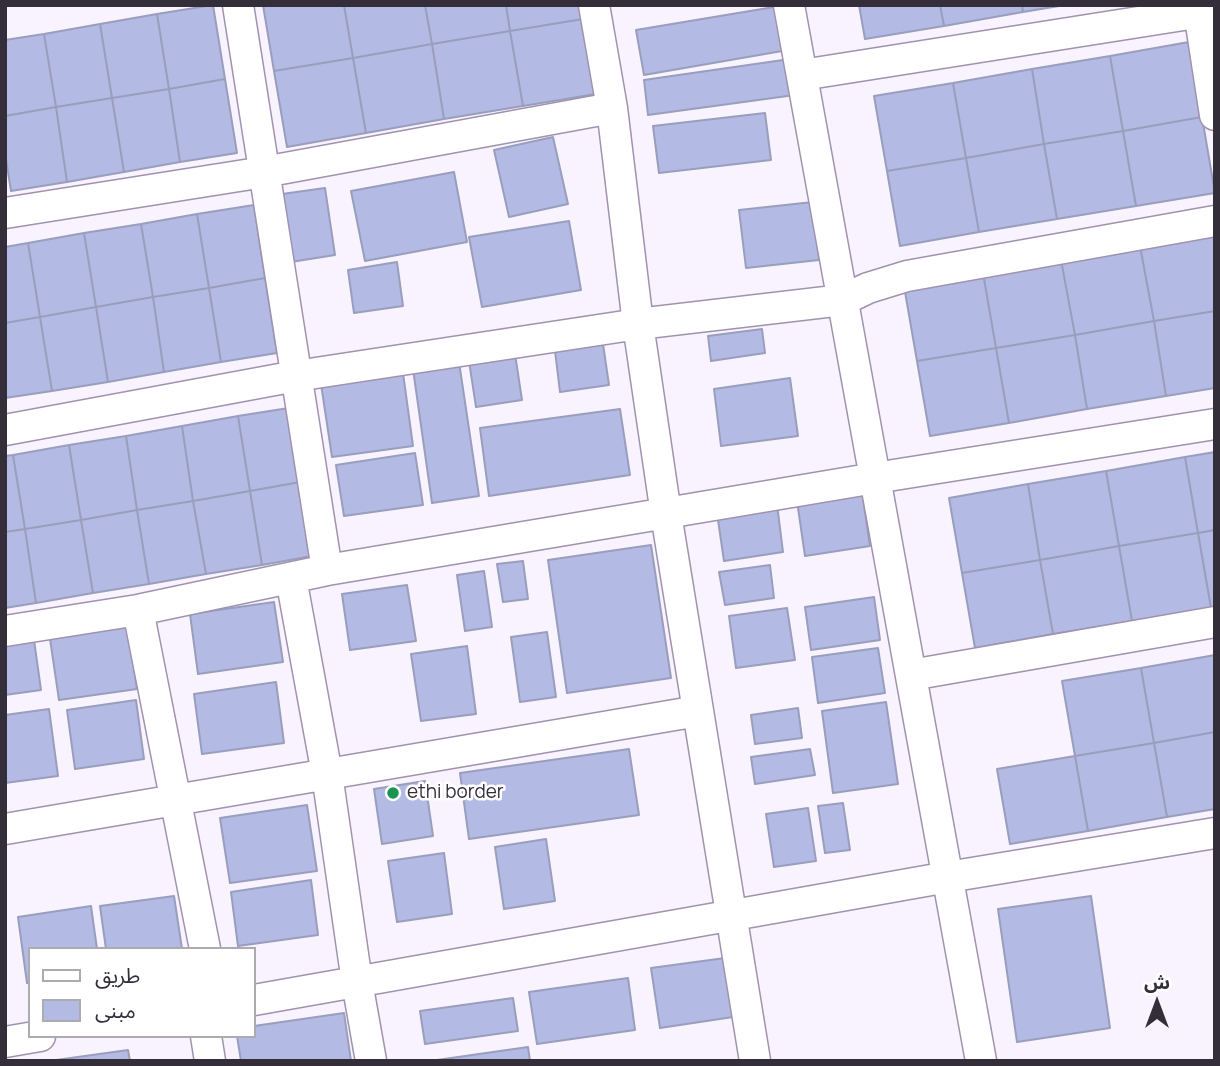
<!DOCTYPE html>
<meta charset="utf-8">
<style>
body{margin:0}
#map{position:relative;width:1220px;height:1066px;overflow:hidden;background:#f9f2ff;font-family:Manrope,"Noto Sans Arabic",sans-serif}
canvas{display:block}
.frame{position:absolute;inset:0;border:7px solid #342e3a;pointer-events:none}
.legend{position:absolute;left:28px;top:947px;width:228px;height:91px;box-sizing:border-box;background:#fff;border:2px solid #aeabb0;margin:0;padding:9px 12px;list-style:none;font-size:21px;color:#342e3a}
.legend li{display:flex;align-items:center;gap:14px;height:35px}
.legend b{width:35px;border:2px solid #aeabb0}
.north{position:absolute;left:1122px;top:968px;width:70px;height:70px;-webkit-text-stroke:5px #fff;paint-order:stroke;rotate:0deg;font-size:19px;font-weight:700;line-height:28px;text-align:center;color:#342e3a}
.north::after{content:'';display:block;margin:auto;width:24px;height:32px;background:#342e3a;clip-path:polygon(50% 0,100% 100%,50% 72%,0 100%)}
</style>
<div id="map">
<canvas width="1220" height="1066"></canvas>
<div class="frame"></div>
<ul class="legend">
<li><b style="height:9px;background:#fff"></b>طريق</li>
<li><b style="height:19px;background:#b3bbe4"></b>مبنى</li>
</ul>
<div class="north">ش</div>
</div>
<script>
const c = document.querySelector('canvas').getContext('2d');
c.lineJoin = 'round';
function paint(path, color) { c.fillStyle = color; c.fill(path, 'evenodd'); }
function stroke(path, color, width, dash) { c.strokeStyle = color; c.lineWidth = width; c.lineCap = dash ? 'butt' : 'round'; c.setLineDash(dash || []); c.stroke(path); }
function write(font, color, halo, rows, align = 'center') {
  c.font = font + ' Manrope,sans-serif'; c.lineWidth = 5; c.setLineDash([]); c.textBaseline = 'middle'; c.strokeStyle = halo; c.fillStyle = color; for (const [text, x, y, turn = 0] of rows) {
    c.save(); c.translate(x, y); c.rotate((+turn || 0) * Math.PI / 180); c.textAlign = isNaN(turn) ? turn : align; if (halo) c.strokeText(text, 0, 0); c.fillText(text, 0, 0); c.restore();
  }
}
const building = new Path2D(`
 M213,5L225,79L169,89L157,14Z
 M263,5H344L353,58L274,71Z
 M344,5H425L432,44L353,58Z
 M425,5H506L510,31L432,44Z
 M506,5H587L589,18L510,31Z
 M859,5H940L944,26L865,39Z
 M940,5H1022L1023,12L944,26Z
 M1022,5H1065L1023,12Z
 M780,6L788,50L644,75L636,30Z
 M157,14L169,89L112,98L100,24Z
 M589,18L602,93L523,106L510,31Z
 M100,24L112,98L56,107L44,34Z
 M510,31L523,106L444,119L432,44Z
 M44,34L56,107L5,116V40Z
 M1189,42L1202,117L1123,131L1110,56Z
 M432,44L444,119L366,133L353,58Z
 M1110,56L1123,131L1044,144L1032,69Z
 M353,58L366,133L287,147L274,71Z
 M790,59L795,95L648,115L644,80Z
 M1032,69L1044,144L966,158L953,83Z
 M225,79L237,153L180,162L169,89Z
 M953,83L966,158L887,171L874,96Z
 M169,89L180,162L124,172L112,98Z
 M112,98L124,172L67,182L56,107Z
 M56,107L67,182L11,191L5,153V116Z
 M765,113L771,160L659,173L653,126Z
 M1202,117L1215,193L1136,206L1123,131Z
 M1123,131L1136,206L1057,219L1044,144Z
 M553,137L568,204L509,217L494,150Z
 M1044,144L1057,219L979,232L966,158Z
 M966,158L979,232L900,246L887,171Z
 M454,172L467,242L365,261L351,191Z
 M325,188L335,255L291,262L282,194Z
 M813,202L819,260L746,268L739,210Z
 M254,205L265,278L209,288L197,214Z
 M197,214L209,288L153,297L141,224Z
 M569,221L581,290L482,307L469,237Z
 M141,224L153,297L96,307L84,233Z
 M84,233L96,307L40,317L28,243Z
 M1215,234V311L1154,321L1140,246Z
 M28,243L40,317L5,323V247Z
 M1140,246L1154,321L1075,335L1061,260Z
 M1061,260L1075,335L996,348L983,273Z
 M397,262L403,306L354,313L348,270Z
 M983,273L996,348L917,361L904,286Z
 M265,278L277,353L221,362L209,288Z
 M209,288L221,362L164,372L153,297Z
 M153,297L164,372L108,382L96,307Z
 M96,307L108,382L52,391L40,317Z
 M1215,311V388L1166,396L1154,321Z
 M40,317L52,391L5,398V323Z
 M1154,321L1166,396L1087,409L1075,335Z
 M762,329L765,353L711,361L708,336Z
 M1075,335L1087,409L1009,423L996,348Z
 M603,344L609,385L560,392L555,351Z
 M996,348L1009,423L930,436L917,361Z
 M515,354L522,400L476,407L469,361Z
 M459,362L479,496L432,503L413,369Z
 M403,373L413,446L332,457L321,384Z
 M790,378L798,436L721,446L714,389Z
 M295,407L306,481L250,491L238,416Z
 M620,409L630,475L489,496L480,428Z
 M238,416L250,491L193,501L182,426Z
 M182,426L193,501L137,510L126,436Z
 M126,436L137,510L81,520L69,445Z
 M69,445L81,520L25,529L13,455Z
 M1215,452V530L1198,533L1185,457Z
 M415,453L423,505L344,516L336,465Z
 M13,455L25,529L5,532V456Z
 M1185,457L1198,533L1119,546L1106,471Z
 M1106,471L1119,546L1040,560L1028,484Z
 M306,481L318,555L262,565L250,491Z
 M1028,484L1040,560L962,573L949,498Z
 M250,491L262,565L206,574L193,501Z
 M862,492L870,546L805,556L797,501Z
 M193,501L206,574L149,584L137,510Z
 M777,504L783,552L724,561L717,513Z
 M137,510L149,584L93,593L81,520Z
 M81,520L93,593L36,603L25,529Z
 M25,529L36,603L5,608V532Z
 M1215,530V607L1211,608L1198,533Z
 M1198,533L1211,608L1132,621L1119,546Z
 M651,545L671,678L567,693L548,560Z
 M1119,546L1132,621L1053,634L1040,560Z
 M1040,560L1053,634L975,648L962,573Z
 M523,561L528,599L503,602L497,564Z
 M770,565L774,598L725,605L719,572Z
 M484,571L492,627L465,631L457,575Z
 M407,585L416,641L350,650L342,594Z
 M874,597L880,640L811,650L805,607Z
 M274,602L283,662L198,674L190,614Z
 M787,608L795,660L736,668L729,616Z
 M127,621L137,689L59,700L49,632Z
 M547,632L556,697L520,702L511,637Z
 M34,640L41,690L5,695V644Z
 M467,646L476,714L421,721L411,654Z
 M878,648L885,693L818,703L812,657Z
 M1215,655V732L1154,743L1141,668Z
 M1141,668L1154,743L1075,756L1062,681Z
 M276,682L284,743L202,754L194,694Z
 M136,700L144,759L75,769L67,710Z
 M886,702L898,784L833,793L822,711Z
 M798,708L802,738L755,744L751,715Z
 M49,709L58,776L5,783V715Z
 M1215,732V809L1167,817L1154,743Z
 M1154,743L1167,817L1088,831L1075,756Z
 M629,749L639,815L469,839L460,773Z
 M810,749L815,775L755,784L751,757Z
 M1075,756L1088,831L1010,844L997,769Z
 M425,781L433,836L382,844L374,789Z
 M843,803L850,850L825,853L818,806Z
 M307,805L317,871L230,883L220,818Z
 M808,808L816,861L774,867L766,814Z
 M546,839L555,901L504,909L495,847Z
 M444,853L452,914L397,922L388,861Z
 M311,880L318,935L238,946L231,892Z
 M174,896L182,949H106L100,906Z
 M1091,896L1110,1028L1017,1042L998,909Z
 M91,906L97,949H30V983H27L18,917Z
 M725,958L733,1017L660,1028L651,968Z
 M628,978L635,1030L537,1044L529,992Z
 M513,998L518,1031L425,1044L420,1011Z
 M344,1013L351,1061H241L237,1036H254V1026Z
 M528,1047L530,1061H430Z
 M128,1050L130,1061H49Z`);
paint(building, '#b3bbe4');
stroke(building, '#999ebd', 2);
const minor = new Path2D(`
 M238,5L327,570
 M594,5L612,108L638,324L666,514L755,1061
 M789,5L981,1061
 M1198,5L1215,115
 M802,75L1215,10
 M5,213L264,172L612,108
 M5,430L296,376L638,324L843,300L868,288L907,276L1215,221
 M291,578L327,774L357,982L371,1061
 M138,610L205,949
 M5,631L138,610L327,570L875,478L1215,424
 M911,675L1215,622
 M5,829L698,711
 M254,1000L948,877L1215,833
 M206,1036L210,1061
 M5,1042L40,1036`);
stroke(minor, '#a192af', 33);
stroke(minor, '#fff', 30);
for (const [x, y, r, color] of [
 [393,793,7,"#1a9451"]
]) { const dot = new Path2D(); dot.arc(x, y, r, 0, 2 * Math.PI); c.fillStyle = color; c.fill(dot); stroke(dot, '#fff', 2.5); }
write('19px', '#342e3a', '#fff', [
 ["ethi border",407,793]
], 'left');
</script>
